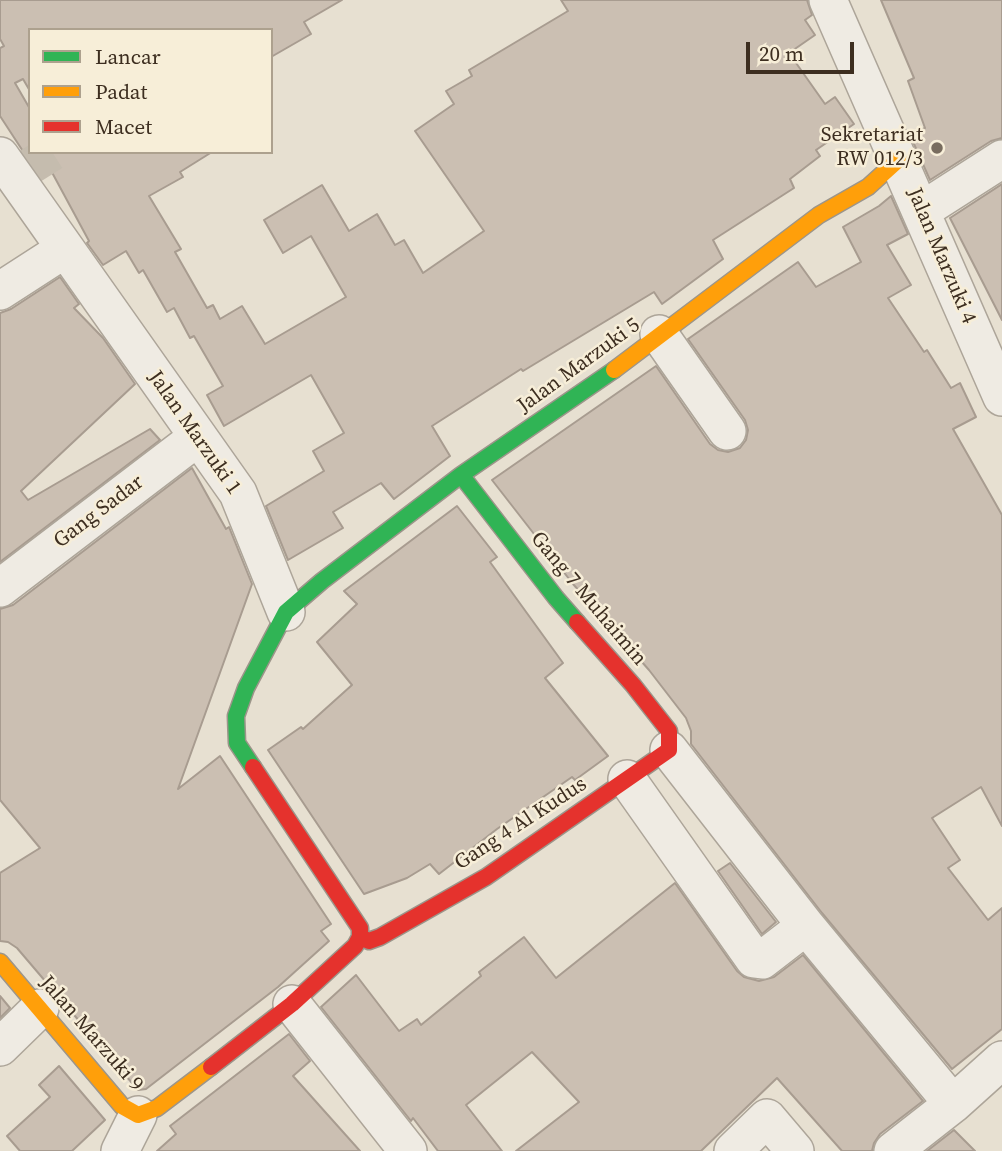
<!DOCTYPE html>
<style>
body{margin:0}
#map{position:relative;width:1002px;height:1151px;overflow:hidden;background:#e7e0d1;font-family:"Source Serif 4",serif}
canvas{display:block}
.legend{position:absolute;left:28px;top:28px;width:245px;height:126px;box-sizing:border-box;background:#f7eed8;border:2px solid #ada18e;margin:0;padding:9px 12px;list-style:none;font-size:21px;color:#3d2e20}
.legend li{display:flex;align-items:center;gap:14px;height:35px}
.legend b{width:35px;border:2px solid #ada18e}
.scale{position:absolute;left:746px;top:42px;width:108px;height:32px;box-sizing:border-box;border:4px solid #3d2e20;border-top:0;padding-left:9px;font-size:21px;line-height:24px;white-space:nowrap;color:#3d2e20;-webkit-text-stroke:5px #f7eed8;paint-order:stroke}
</style>
<div id="map">
<canvas width="1002" height="1151"></canvas>
<ul class="legend">
<li><b style="height:9px;background:#30b455"></b>Lancar</li>
<li><b style="height:9px;background:#ff9f0a"></b>Padat</li>
<li><b style="height:9px;background:#e5322d"></b>Macet</li>
</ul>
<div class="scale">20 m</div>
</div>
<script>
const c = document.querySelector('canvas').getContext('2d');
c.lineJoin = 'round';
function paint(path, color) { c.fillStyle = color; c.fill(path, 'evenodd'); }
function stroke(path, color, width, dash) { c.strokeStyle = color; c.lineWidth = width; c.lineCap = dash ? 'butt' : 'round'; c.setLineDash(dash || []); c.stroke(path); }
function write(font, color, halo, rows, align = 'center') {
  c.font = font + ' "Source Serif 4",serif'; c.lineWidth = 5; c.setLineDash([]); c.textBaseline = 'middle'; c.strokeStyle = halo; c.fillStyle = color; for (const [text, x, y, turn = 0] of rows) {
    c.save(); c.translate(x, y); c.rotate((+turn || 0) * Math.PI / 180); c.textAlign = isNaN(turn) ? turn : align; if (halo) c.strokeText(text, 0, 0); c.fillText(text, 0, 0); c.restore();
  }
}
const building = new Path2D(`
 M0,0H342L304,22L311,34L271,57V30H30V91L23,79L15,83L30,109V162L0,116V48L4,46L0,39Z
 M561,0H807L812,15L805,20L815,35L789,53L825,104L835,97L854,124L816,150L820,156L790,179L794,188L713,240L723,259L662,304L654,292L523,371L521,369L432,426L450,456L394,499L381,483L333,512L343,528L288,560L266,506L324,471L313,451L344,433L311,375L224,426L207,395L223,386L194,336L190,338L174,308L167,312L143,270L139,273L126,251L103,265L87,243L89,241L41,152H212L180,172L183,177L149,196L181,249L175,252L207,308L213,305L220,319L242,306L265,344L346,297L311,236L283,253L264,220L322,185L349,231L377,214L395,245L404,240L423,273L484,231L415,131L454,104L446,91L472,76L469,70L568,11Z
 M881,0H1002V138L991,141L930,180L910,135L925,128L908,81L914,78Z
 M1002,184V320L950,218Z
 M891,196L908,234L887,245L911,285L888,298L924,352L927,350L951,388L960,383L976,417L953,429L1002,515V826L981,787L932,818L960,860L948,868L988,920L1002,908V1029L952,1069L822,913L691,744V731L686,718L649,670L573,584L492,480L656,366L710,444L718,450L728,452L740,448L746,440L748,430L745,420L688,339L798,262L816,287L861,262L843,227L879,206Z
 M60,277L79,304L74,308L103,338L135,384L21,491L28,500L150,429L160,440L0,562V313L11,309Z
 M192,468L226,529L229,527L252,584L178,789L220,756L331,924L321,931L329,941L278,987L146,1089L138,1090L17,948L8,942L0,941V873L40,848L0,800V609L13,605Z
 M457,506L497,557L490,562L563,663L545,678L608,756L575,780L572,777L497,829L439,874L430,864L407,878L364,894L268,750L301,727L303,729L352,685L317,642L357,604L344,591Z
 M730,863L776,922L762,934L718,871Z
 M675,883L737,971L744,977L759,981L774,977L803,955L923,1101L880,1134L874,1143L872,1151H842L777,1078L701,1151H516L579,1102L532,1052L466,1105L502,1151H438L413,1118L411,1121L321,1007L356,975L399,1031L417,1019L421,1025L481,976L479,972L524,937L556,978Z
 M0,996L10,1008L0,1018Z
 M289,1034L310,1061L293,1076L360,1151H157L176,1134L170,1126Z
 M59,1066L105,1120L72,1151H20L7,1136L50,1097L39,1085Z
 M954,1130L975,1151H927Z`);
paint(building, '#cbbfb2');
stroke(building, '#a89c90', 2);
stroke(new Path2D(`
 M21,172L53,152`), '#c5bcae', 37, [37, 18]);
const street = new Path2D(`
 M828,0L1002,397
 M0,156L238,493L286,612
 M921,211L1002,159
 M0,291L65,249
 M659,334L727,431
 M0,588L198,437
 M627,779L754,959L762,960L806,926L669,750
 M806,926L953,1104L893,1151
 M292,1004L408,1151
 M0,1047L40,1008
 M953,1104L1002,1060
 M120,1151L138,1115
 M733,1151L767,1118L795,1151`);
const fast = new Path2D(`
 M461,475L556,598L577,622
 M253,767L237,743L236,716L246,688L286,612L322,581L461,475L614,370`);
const slow = new Path2D(`
 M614,370L819,215L868,187L899,159
 M0,962L122,1106L138,1115L157,1108L211,1067`);
const jam = new Path2D(`
 M360,937L369,941L380,937L486,877L669,750V731L633,685L577,622
 M211,1067L292,1004L355,946L360,937V928L253,767`);
stroke(street, '#ada599', 40);
stroke(fast, '#9c958a', 19);
stroke(slow, '#9c958a', 19);
stroke(jam, '#9c958a', 19);
stroke(street, '#efebe3', 37);
stroke(fast, '#30b455', 16);
stroke(slow, '#ff9f0a', 16);
stroke(jam, '#e5322d', 16);
for (const [x, y, r, color] of [
 [937,148,7,"#786c5e"]
]) { const dot = new Path2D(); dot.arc(x, y, r, 0, 2 * Math.PI); c.fillStyle = color; c.fill(dot); stroke(dot, '#f7eed8', 2.5); }
write('21px', '#3d2e20', '#f7eed8', [
 ["Sekretariat",923,136],
 ["RW 012/3",923,160]
], 'right');
write('21px', '#3d2e20', '#f7eed8', [
 ["Jalan Marzuki 4",941,256,67],
 ["Jalan Marzuki 5",579,366,-36],
 ["Jalan Marzuki 1",194,433,55],
 ["Gang Sadar",99,512,-37],
 ["Gang 7 Muhaimin",588,599,50],
 ["Gang 4 Al Kudus",521,824,-33],
 ["Jalan Marzuki 9",91,1034,49]
]);
</script>
